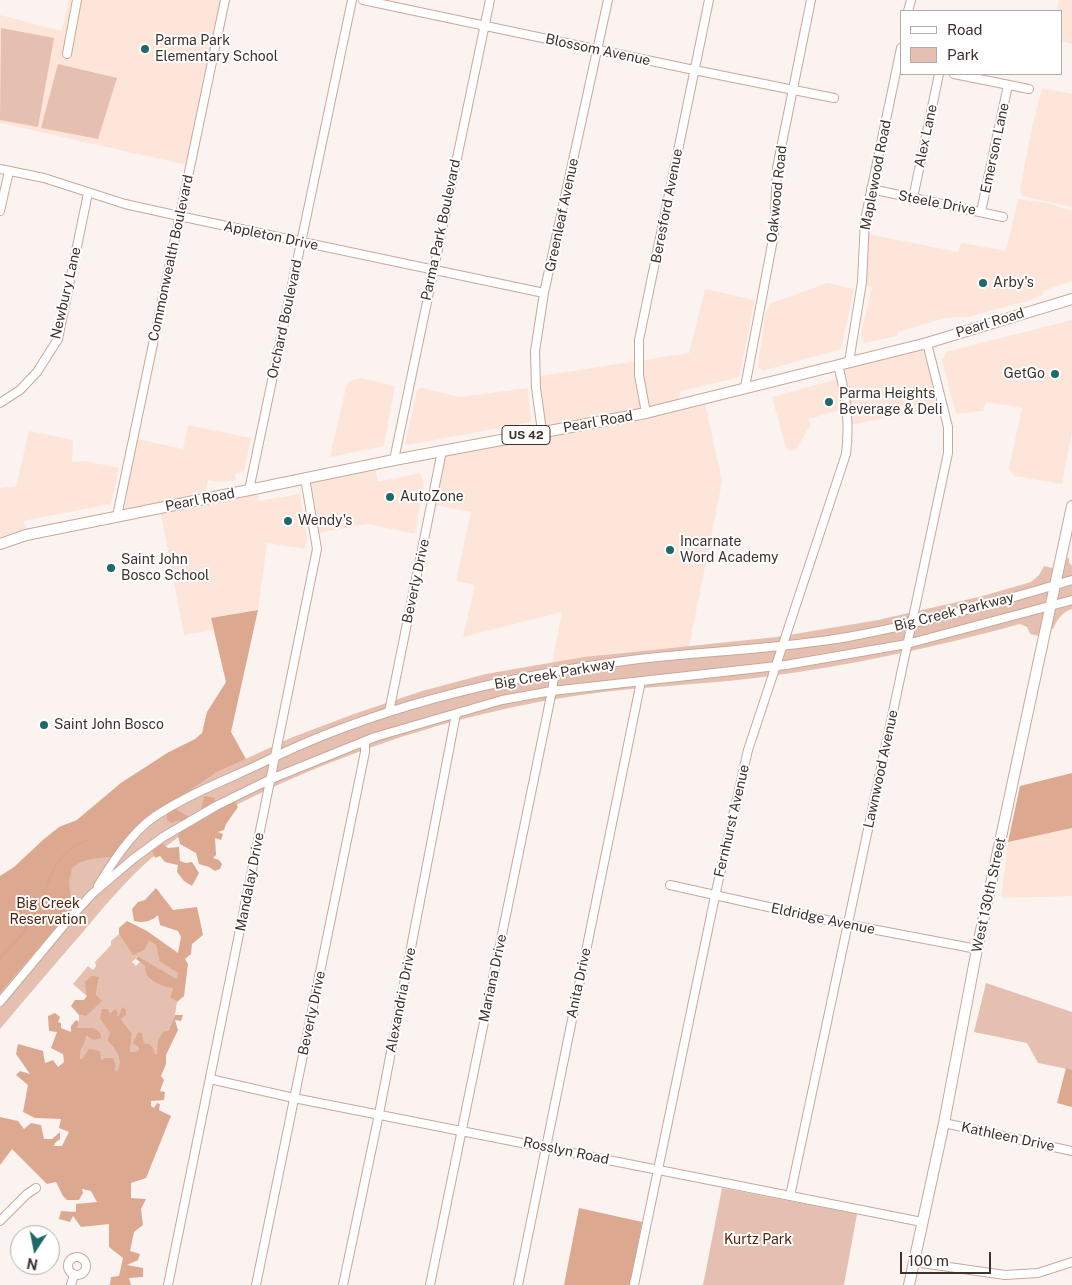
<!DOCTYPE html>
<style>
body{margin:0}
#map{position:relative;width:1072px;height:1285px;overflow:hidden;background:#faf3f0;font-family:"Public Sans",sans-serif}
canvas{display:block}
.legend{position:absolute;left:900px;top:10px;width:162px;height:65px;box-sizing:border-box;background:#fff;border:1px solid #b2adab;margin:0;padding:6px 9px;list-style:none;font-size:15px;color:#3f322c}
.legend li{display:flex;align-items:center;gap:10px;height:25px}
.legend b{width:25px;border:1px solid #b2adab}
.north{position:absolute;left:10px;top:1225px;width:50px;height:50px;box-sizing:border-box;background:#fff;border:1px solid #b2adab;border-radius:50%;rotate:191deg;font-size:14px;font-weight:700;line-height:20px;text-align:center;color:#3f322c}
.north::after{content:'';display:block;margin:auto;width:18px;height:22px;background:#1e6a69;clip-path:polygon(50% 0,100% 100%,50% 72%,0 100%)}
.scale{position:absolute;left:900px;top:1252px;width:91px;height:22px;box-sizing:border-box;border:2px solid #3f322c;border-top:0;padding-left:6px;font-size:15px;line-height:18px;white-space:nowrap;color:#3f322c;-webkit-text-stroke:4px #fff;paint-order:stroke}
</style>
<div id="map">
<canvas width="1072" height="1285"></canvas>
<ul class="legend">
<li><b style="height:6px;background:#fff"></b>Road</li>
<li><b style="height:14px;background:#e5c0b0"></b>Park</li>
</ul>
<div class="north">N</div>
<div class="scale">100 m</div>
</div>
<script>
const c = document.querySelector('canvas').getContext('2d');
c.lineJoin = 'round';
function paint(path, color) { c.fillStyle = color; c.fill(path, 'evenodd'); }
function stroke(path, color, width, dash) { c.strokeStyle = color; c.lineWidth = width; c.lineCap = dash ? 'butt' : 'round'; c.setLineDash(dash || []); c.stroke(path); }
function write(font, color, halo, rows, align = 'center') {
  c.font = font + ' "Public Sans",sans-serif'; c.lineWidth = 4; c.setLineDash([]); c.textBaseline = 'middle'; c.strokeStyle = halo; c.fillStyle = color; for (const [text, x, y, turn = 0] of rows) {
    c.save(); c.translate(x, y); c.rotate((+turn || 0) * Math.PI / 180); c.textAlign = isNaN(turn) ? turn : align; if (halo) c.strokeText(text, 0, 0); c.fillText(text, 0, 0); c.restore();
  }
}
paint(new Path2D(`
 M69,0H221L187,165L0,123V15L62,31Z
 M1059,0H1072V44L1061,41V11H1057Z
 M1042,88L1072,94V207L1022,196L1020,190L1031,132Z
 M1018,199L1048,203L1072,211V281L1043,291L1042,295L1028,301L968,317L945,318L898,332L897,336L865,343L861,334L871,291L873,288L866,286L868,234L958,252L960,245L963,243L1006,251Z
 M827,283L854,289L841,349L762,371L758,367L765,315L770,304Z
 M705,289L755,300L739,377L682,391L681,390L678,401L545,428L540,395V376L689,353Z
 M1072,320V431L1062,484L1014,476L1009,468L1022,408L986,402L983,411L956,414L942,360L946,352Z
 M924,348L942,413L894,416L851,425L847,388L842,368Z
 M361,378L395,386L384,446L330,457L346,387L349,381Z
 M838,379L841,410L809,419L810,425L796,450L791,451L786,448L772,397Z
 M422,388L459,397L528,388L531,422L408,445L405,444L417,390Z
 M705,403L722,482L689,647L616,653L552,663L562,612L463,637L475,585L456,581L471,512L435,505L446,454Z
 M188,425L251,438L244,471L235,474L236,480L221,482L208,480L204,502L257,492L259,501L300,494L307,538L305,549L267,543L258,610L211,618L214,630L184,635L159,504L121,511L137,439L183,449Z
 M29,431L73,440L72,462L85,461L119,468L111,504L23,521L28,532L0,542V488L16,486Z
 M376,470L378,482L420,473L424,482L415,534L368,524L317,533L309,483Z
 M1072,828V896L1001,898L1008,842Z`), '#fee5da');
paint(new Path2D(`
 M1,28L54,38L38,127L0,120Z
 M58,64L117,78L98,139L41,128Z
 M1060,556L1069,558V562L1072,566V609C1062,612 1057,620 1053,629L1045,628L1043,637L1030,634L1027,627L1020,624C935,647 850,666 763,677C702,685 641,686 581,695C471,711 365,744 265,791C232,807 199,822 169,844C135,869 109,901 82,933C54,965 27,997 0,1029V906L77,820L121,783L169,752L215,773L293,737L354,714L422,691L486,674L584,657L777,637L878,620L979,597L1031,582L1039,575L1044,566L1057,569Z
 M119,934L133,954L149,941L156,945L159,961L179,973L177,979L138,956L132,962L136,966L140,962L145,966L151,980L173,989L171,997L177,1002L175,1015L157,1054L139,1047L138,1051L130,1052L132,1033L119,1016L109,1014L108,1009L110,1033L107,1040C115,1049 124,1059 117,1071L101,1060L80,1059C81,1046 85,1038 94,1028H76L79,1022V1015L86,1016L96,995L99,978L87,996L73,984L88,966L93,970L96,966L95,962L111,945V941Z
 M986,983L1072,1012V1070L1038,1063L1027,1043L974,1032Z
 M722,1188L857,1214L844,1285H703Z`), '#e5c0b0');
paint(new Path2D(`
 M258,610L231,732L246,759L215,773L149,818L112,857C96,858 84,858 72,868L69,882L72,908L0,993V876L14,867L44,839L59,827L77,820L121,783L169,752L195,739L202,733L207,712L226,682L211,618Z
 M1072,773V828L1008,842L1020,786Z
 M204,796L215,798L214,802L218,806L224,807L228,802L234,800L238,807L226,824L224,830L218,832L223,834L221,840L215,838L216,855L213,858L219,860L222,864L220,869L215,871L209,867L199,864L196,853L180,844L178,835L181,820L171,823L167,820V808L171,806L189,817L193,824L199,822L198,813L201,812L208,815L211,809L201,810Z
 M160,842L168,848L179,847L180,861L186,863L192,862L199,873L192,886L184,881L177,872L178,865L165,862L160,856L155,858L151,847Z
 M156,888L173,910L197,907L203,935L192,944L191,954L185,959L188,964L184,996L177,1002L170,997L173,989C160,984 145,982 145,966L136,959L138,956L177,979L178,973L159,961L156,945L149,941L144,950L133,955L119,934V928L127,921L147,931L178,953L181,937L178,931L160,925L158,915C151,922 143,923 134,921L132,909L138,902L145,900Z
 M92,976L99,977L96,995L102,1001L86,1016L79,1015L71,1006L75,1000H84L87,996L85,982Z
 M122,1007L126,1010V1015L121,1019L132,1033L130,1052L138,1051L139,1047L133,1043L138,1032L142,1033L144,1044H149L153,1048L154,1053L157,1054L158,1041L163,1032L168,1031L175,1015H183L181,1021L175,1020L178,1030L166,1055V1064L161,1076L164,1080L160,1091L165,1092L164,1100L151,1101V1106L154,1108L157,1103L160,1104L159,1110L171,1116L146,1178L131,1183V1198L146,1199L141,1209L143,1225L134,1232L130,1251L140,1254L138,1260L127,1265L143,1268V1277L129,1278L131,1285H110L111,1277L119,1276L123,1258L109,1247V1224L81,1227L73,1216L70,1222L59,1219L61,1211L76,1212V1204L97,1202L91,1191L82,1189L83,1193L79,1200H67L63,1196L56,1182L47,1184L12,1149L0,1165V1117L18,1121L24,1129L31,1123L41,1125L44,1139H52L60,1132V1139L55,1143L54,1146H62L69,1132L59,1128L61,1119L35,1118L23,1112L28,1085L16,1075L20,1071L30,1074L16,1054L18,1044L43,1051L45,1063L53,1060L58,1067L64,1062L63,1054L51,1048L57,1032L49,1031L48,1016L55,1013L60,1017L58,1022L61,1023V1028L71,1032V1026L76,1020L79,1022L77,1028H94L101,1034V1038L94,1040L87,1036L81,1050L80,1059H82L89,1049L100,1051L101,1060L105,1058H113L116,1066L114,1069L117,1071C124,1059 115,1049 107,1040L110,1033L100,1018L102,1009H108L110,1014L115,1009L118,1013L116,1015L119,1016Z
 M1066,1068L1072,1070V1107L1057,1103Z
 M579,1208L642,1222L630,1285H564Z`), '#dca890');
stroke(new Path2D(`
 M0,958C11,948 27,929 34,916C51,885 49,853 88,840`), '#d9a48d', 2);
const minor = new Path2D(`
 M363,0L694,70L834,98
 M908,11L911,0
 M67,54L77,0
 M954,74L1029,89
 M0,169L44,178L125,204L179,216L544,293
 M871,189L1003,217
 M913,198L939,74
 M0,211L9,171
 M981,212L1008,85
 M849,362L862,282L865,220L901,48
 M745,387L774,234L777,168L811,0
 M0,403L20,390L37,372L58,339L88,193
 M646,413L639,375V340L709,0
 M542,431L536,388L535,351L544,293L608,0
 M394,460L490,0
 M249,490L352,0
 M117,516L225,0
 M389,712L442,451
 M670,885L840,923L977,949
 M98,886C112,863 131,833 154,817C188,794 229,779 266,761C382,704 511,675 639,659C709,651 779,649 848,637C924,623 998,602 1072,580
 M0,1002L70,918L92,894L133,859L163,837L216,806L271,779L375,737L502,700L552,691L786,665L907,644L1072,600
 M210,1079L294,1098L922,1222
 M944,1123L1072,1151
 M790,1196L948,453V427L927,343
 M0,1221L27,1194L36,1188
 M68 1266a9 9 0 1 1 18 0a9 9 0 1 1-18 0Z
 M914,1262L1005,1275L1038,1273L1072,1262
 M71,1285L74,1275
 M168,1285L317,549L305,478
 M256,1285L365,752V741
 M343,1285L379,1114L456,714
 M430,1285L552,691L555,671
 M518,1285L641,681
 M634,1285L715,896L748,750L846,454C850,422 846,396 838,365`);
const major = new Path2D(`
 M0,544L26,535L249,490L394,460L646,413L927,343L1072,299
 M909,1285L944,1123L977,949L1072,506`);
stroke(minor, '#c9a89a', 10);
stroke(major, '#c9a89a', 12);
stroke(minor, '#fff', 8);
stroke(major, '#fff', 10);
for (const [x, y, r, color] of [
 [145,49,5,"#1e6a69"],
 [983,283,5,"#1e6a69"],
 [1055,374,5,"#1e6a69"],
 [829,402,5,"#1e6a69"],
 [390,497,5,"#1e6a69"],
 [288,521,5,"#1e6a69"],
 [670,550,5,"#1e6a69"],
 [111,568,5,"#1e6a69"],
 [44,725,5,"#1e6a69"]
]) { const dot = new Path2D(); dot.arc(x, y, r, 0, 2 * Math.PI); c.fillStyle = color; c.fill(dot); stroke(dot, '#fff', 2); }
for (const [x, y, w] of [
 [526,435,48]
]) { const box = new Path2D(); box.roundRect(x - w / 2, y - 9.5, w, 19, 4); c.fillStyle = '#fff'; c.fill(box); stroke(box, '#3f322c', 1); }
write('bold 12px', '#3f322c', null, [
 ["US 42",526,435]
]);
write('14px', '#3f322c', '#fff', [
 ["Parma Park",155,41],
 ["Elementary School",155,57],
 ["Arby's",993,283],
 ["GetGo",1045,374,"right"],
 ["Parma Heights",839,394],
 ["Beverage & Deli",839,410],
 ["AutoZone",400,497],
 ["Wendy's",298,521],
 ["Incarnate",680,542],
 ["Word Academy",680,558],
 ["Saint John",121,560],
 ["Bosco School",121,576],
 ["Saint John Bosco",54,725]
], 'left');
write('14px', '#3f322c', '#fff', [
 ["Blossom Avenue",598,50,12],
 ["Alex Lane",926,136,-78],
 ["Emerson Lane",995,148,-78],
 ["Maplewood Road",876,175,-79],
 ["Oakwood Road",777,194,-84],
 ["Steele Drive",937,203,11],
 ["Beresford Avenue",667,206,-79],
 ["Greenleaf Avenue",562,215,-78],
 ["Parma Park Boulevard",441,230,-78],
 ["Appleton Drive",271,236,12],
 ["Commonwealth Boulevard",171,258,-78],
 ["Newbury Lane",66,293,-77],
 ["Orchard Boulevard",285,319,-78],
 ["Pearl Road",990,323,-17],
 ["Pearl Road",598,422,-10],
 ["Pearl Road",200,500,-11],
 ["Beverly Drive",416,581,-78],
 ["Big Creek Parkway",954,612,-14],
 ["Big Creek Parkway",555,674,-10],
 ["Lawnwood Avenue",881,769,-78],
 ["Fernhurst Avenue",732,821,-77],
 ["Mandalay Drive",250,882,-79],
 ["West 130th Street",989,895,-78],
 ["Eldridge Avenue",823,919,12],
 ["Mariana Drive",493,978,-78],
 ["Anita Drive",579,983,-78],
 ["Alexandria Drive",401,1000,-79],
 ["Beverly Drive",312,1013,-78],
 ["Kathleen Drive",1008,1137,12],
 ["Rosslyn Road",566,1151,12]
]);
write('14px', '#522208', '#fff', [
 ["Big Creek",48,904],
 ["Reservation",48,920],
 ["Kurtz Park",758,1240]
]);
</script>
